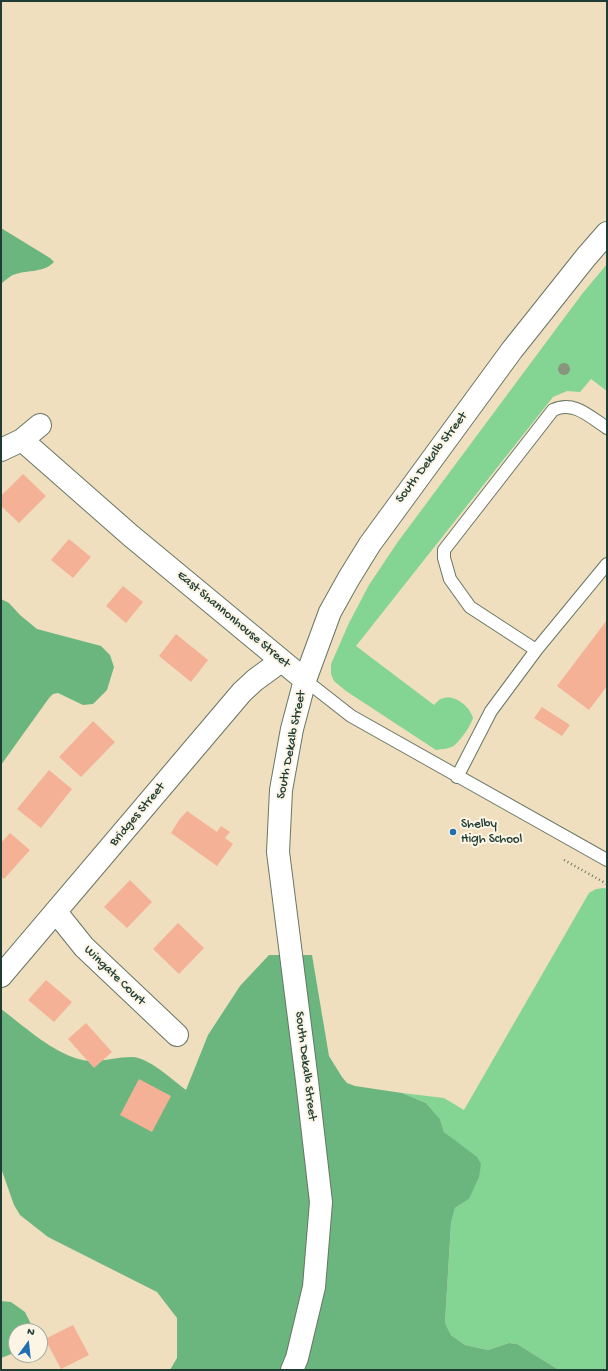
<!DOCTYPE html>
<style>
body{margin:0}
#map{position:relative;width:608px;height:1371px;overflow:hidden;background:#efdfbe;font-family:"Gochi Hand",sans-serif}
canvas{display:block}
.frame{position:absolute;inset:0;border:2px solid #1f3d34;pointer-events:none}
.north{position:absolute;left:8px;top:1323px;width:40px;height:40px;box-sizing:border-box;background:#fcf5e5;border:1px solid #a4ab9e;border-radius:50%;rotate:15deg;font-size:11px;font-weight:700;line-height:16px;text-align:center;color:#1f3d34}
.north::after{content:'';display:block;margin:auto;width:14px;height:18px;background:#1f6fb2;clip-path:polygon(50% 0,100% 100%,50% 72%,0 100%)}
</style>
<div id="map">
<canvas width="608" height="1371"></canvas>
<div class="frame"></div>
<div class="north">N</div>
</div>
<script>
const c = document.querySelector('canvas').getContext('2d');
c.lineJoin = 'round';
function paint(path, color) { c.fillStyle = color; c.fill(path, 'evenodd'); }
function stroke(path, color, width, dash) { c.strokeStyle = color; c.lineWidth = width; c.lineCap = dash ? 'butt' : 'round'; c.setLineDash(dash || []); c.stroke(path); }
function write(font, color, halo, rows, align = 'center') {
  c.font = font + ' "Gochi Hand",sans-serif'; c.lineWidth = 4; c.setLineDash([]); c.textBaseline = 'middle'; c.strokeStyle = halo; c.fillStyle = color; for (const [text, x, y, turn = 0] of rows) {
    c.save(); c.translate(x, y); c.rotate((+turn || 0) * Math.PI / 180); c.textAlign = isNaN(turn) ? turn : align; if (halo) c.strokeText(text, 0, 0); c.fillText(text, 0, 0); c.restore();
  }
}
paint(new Path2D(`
 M607,264V391L591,379L580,392L567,391L553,397L356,646L434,705C437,702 439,699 444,698C456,695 470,707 473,718C470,727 462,738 455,745C450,749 442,749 436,750L346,691L334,681L331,674V664L349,623L369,585L397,543L582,294Z
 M604,888L607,889V1370H559L517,1344L509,1343L488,1350L465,1345L451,1335L445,1323L451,1223L455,1208L469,1199L454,1140L444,1132L440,1119L426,1103L402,1093L444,1098L464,1110L589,893L596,889Z`), '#84d494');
paint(new Path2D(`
 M1,228L50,258L54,262C43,274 24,269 11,276C8,278 4,281 1,284Z
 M1,599L9,603L20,615L37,629L101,646L110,655L114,667L107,690L93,704L83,705L58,693L53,694L49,698L1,765Z
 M269,955H312L329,1056L342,1077L347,1083L355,1086L402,1093L426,1103L440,1119L444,1132L477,1157L481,1164L479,1177L469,1199L455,1208L451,1223L445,1323L451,1335L465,1345L488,1350L509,1343L517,1344L559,1370H170L177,1358V1318L157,1292L48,1237L20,1215L14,1205L1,1168V1009C24,1026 47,1048 75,1058C94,1065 112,1057 132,1057C148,1057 173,1080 186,1090L208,1035L240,986Z
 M1,1301L11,1302L25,1312L31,1324L29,1331H16V1351L14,1353L1,1358Z`), '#6bb67e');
paint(new Path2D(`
 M23,474L46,496L19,523L1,506V496Z
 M69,539L91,557L73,578L51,560Z
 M123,586L143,602L126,623L106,606Z
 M607,620V686L589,710L557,686Z
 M176,634L208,660L191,682L159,656Z
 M542,707L570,725L562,736L534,718Z
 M93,721L115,742L81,777L59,757Z
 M49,770L72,789L41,828L17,809Z
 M187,811L217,832L221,826L230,832L225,838L233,844L217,866L171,833L179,820Z
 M10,833L30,850L4,879L1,876V843Z
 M130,880L152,902L127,928L104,907Z
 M178,923L204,948L179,974L153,949Z
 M46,980L72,1002L54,1022L28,1000Z
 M86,1023L112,1052L94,1068L68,1039Z
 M139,1079L171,1096L152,1132L120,1115Z
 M73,1325L89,1355L61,1369L45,1339Z`), '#f4b196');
const service = new Path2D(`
 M536,650L470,607L450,579L444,558V550L553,410C574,400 590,417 607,428
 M305,680L351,716L607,860
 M457,777L491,711L537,649L607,564`);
const minor = new Path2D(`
 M22,440L130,535L305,680
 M1,450L22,440L40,425
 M56,912L84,947L177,1035
 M1,976L242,692L255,680L281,661`);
const secondary = new Path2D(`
 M292,1370L297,1358L314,1287L321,1202L307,1081L278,852L281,790L292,729L305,680L330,612L349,578L370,544L512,350L586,257L607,233`);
stroke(service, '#687664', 14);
stroke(minor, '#687664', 24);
stroke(secondary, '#687664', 24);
stroke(new Path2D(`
 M564,860L607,884`), '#687664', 2.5, [1, 3]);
stroke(service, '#fff', 12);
stroke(minor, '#fff', 22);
stroke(secondary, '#fff', 22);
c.fillStyle = '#88967d';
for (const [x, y] of [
 [564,369]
]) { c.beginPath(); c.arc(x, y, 6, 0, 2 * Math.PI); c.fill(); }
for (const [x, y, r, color] of [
 [453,832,4,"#1f6fb2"]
]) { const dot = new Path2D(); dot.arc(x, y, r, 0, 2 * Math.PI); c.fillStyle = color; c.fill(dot); stroke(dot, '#fcf5e5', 1.5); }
write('13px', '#1f3d34', '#fcf5e5', [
 ["South Dekalb Street",432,458,-53],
 ["East Shannonhouse Street",233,620,40],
 ["South Dekalb Street",292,745,-79],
 ["Bridges Street",138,815,-50],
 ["Wingate Court",114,976,44],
 ["South Dekalb Street",305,1066,83]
]);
write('13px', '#1f3d34', '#fcf5e5', [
 ["Shelby",461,825],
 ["High School",461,840]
], 'left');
</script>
